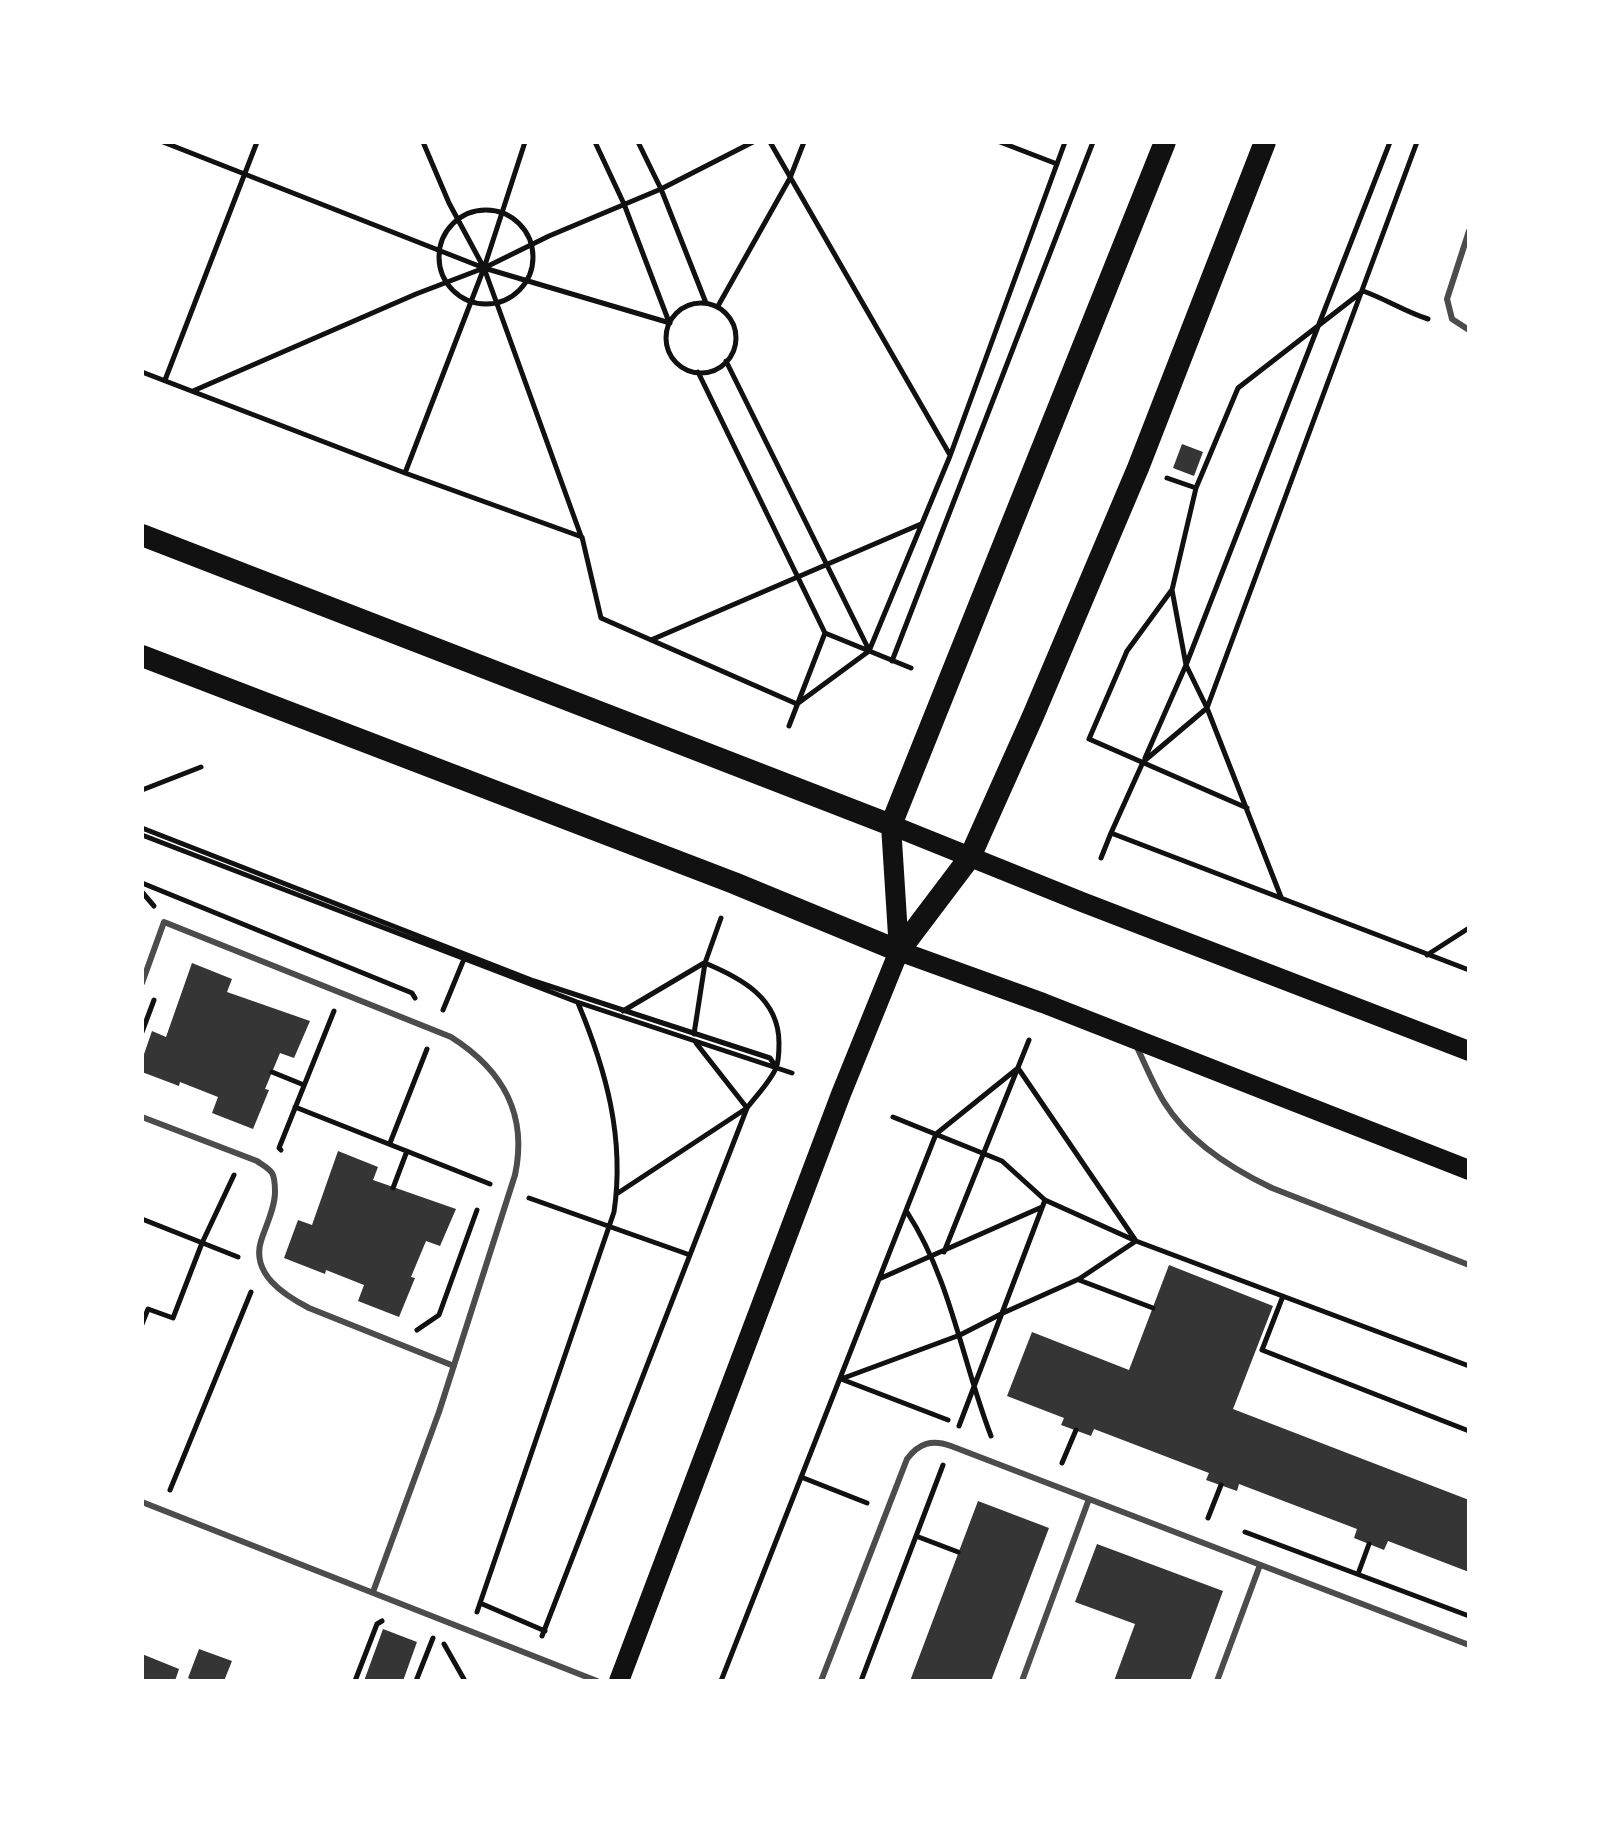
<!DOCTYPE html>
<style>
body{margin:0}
#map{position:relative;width:1611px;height:1823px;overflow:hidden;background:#fff;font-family:Bitter,serif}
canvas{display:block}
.frame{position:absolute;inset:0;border:144px solid #fff;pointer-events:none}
</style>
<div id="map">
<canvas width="1611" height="1823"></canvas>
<div class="frame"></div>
</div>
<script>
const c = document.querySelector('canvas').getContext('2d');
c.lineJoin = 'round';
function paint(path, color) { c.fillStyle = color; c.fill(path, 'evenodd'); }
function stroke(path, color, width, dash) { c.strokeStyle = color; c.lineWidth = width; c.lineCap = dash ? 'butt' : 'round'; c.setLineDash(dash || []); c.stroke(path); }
paint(new Path2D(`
 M1182,444L1203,452L1194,476L1173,468Z
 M192,963L232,979L227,992L310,1021L294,1058L280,1053L265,1089L269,1090L253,1129L212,1113L218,1097L180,1082L179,1086L142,1072V1060L152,1031L166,1037Z
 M338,1151L378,1167L373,1180L456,1209L440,1246L426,1241L411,1277L415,1278L399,1317L358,1301L364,1285L326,1270L325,1274L284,1258L298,1220L312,1225Z
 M1169,1265L1273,1306L1233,1409L1469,1500V1572L1388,1541L1384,1550L1354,1538L1357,1529L1239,1484L1237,1491L1206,1480L1209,1473L1094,1429L1091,1436L1061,1425L1064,1418L1007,1396L1032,1332L1129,1370Z
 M978,1501L1049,1528L991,1681H910Z
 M1097,1544L1223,1591L1190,1681H1114L1135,1624L1075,1602Z
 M383,1629L417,1642L403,1681H364Z
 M199,1649L232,1661L224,1681H195L188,1678Z
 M142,1654L179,1669L175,1681H142Z`), '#353535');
stroke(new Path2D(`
 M163,142L484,268L416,294L193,391
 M423,142L449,203L484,268L670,323
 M595,142L624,204L669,322
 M638,142L661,189L706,303
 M770,142L950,455
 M1000,142L1057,164
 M439 257a47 47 0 1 1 94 0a47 47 0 1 1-94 0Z
 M666 338a35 35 0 1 1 70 0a35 35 0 1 1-70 0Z
 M718,306L790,178L804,142
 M1428,319C1405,312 1386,299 1363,291L1238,388L1196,488L1172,590L1186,665L1207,708L1143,762L1111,833L1469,970
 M726,361L869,650
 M142,372L405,473L484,268L525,142
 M698,372L825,633L789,726
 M165,380L257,142
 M405,473L582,537L601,618L797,704L869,651L950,456L1065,142
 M1167,478L1196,488
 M581,536L484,268L549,236L661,189L753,142
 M1171,591L1127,651L1089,739L1247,808
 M825,633L911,668
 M651,640L921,524
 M892,661L1093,142
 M1145,758L1186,665L1390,142
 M142,790L201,767
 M142,828L534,981L770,1058L776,1067
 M142,835L577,1002L792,1073
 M1101,858L1111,833
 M142,883L412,993L415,998
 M142,892L154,906
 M1281,897L1207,708L1417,142
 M1427,955L1469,928
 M443,1010L464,959
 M623,1011L704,963
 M142,1032L154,1000
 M694,1034L705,963L721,918
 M272,1072L304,1085
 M295,1107L490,1184
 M893,1117L1002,1161L1045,1200L1136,1241L1469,1366
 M390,1143L427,1049
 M281,1150L279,1148L334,1011
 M393,1188L407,1151
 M618,1193L747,1108L696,1043
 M529,1198L690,1255
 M907,1212C951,1280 962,1361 991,1436
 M142,1219L238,1257
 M944,1252L1029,1040
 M879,1279L1042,1207
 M1079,1280L1153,1308
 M1283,1296L1262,1350L1469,1431
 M142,1324L148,1309L173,1318L202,1243L234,1175
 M417,1330L439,1315L477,1210
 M841,1379L948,1420
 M959,1426L1045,1200
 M1062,1463L1076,1430
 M801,1477L867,1503
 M170,1490L251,1292
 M1208,1518L1221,1485
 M1245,1532L1469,1616
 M916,1536L958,1552
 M1358,1574L1369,1544
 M480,1603L545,1631
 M477,1612L614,1212C625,1138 606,1070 578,1003
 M542,1636L747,1108C756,1096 770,1082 776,1068C779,1061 779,1051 779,1043C779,998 741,978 705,963
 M444,1644L465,1681
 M355,1681L377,1624L382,1621
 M416,1681L433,1638
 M721,1681L936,1134L1018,1068L1136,1241L1079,1279L1003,1313L960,1335L841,1379
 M861,1681L943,1465`), '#111', 5);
stroke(new Path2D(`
 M1469,231L1447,299L1452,319L1469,330
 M142,983L164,922L451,1037C503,1070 528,1114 515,1175L439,1412L373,1592
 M1136,1045C1145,1064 1153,1084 1164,1102C1188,1141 1232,1169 1272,1188L1469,1265
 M142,1117L257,1161C261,1164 269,1168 272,1173C275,1178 275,1186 275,1192C275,1208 266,1225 261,1241C251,1274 284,1295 309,1308L454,1366
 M142,1502L597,1681
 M821,1681L907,1459C919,1443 932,1439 951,1446L1469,1645
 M1022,1681L1089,1499
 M1217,1681L1260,1565`), '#4c4c4c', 6);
stroke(new Path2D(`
 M899,951L1043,1003L1469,1170
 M619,1681L841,1094L899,951L891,825L1082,902L1469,1051`), '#111', 20);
stroke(new Path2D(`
 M142,535L891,825L1165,142
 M142,656L734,883L899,951L970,857L1033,716L1138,468L1265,142`), '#111', 22);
</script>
